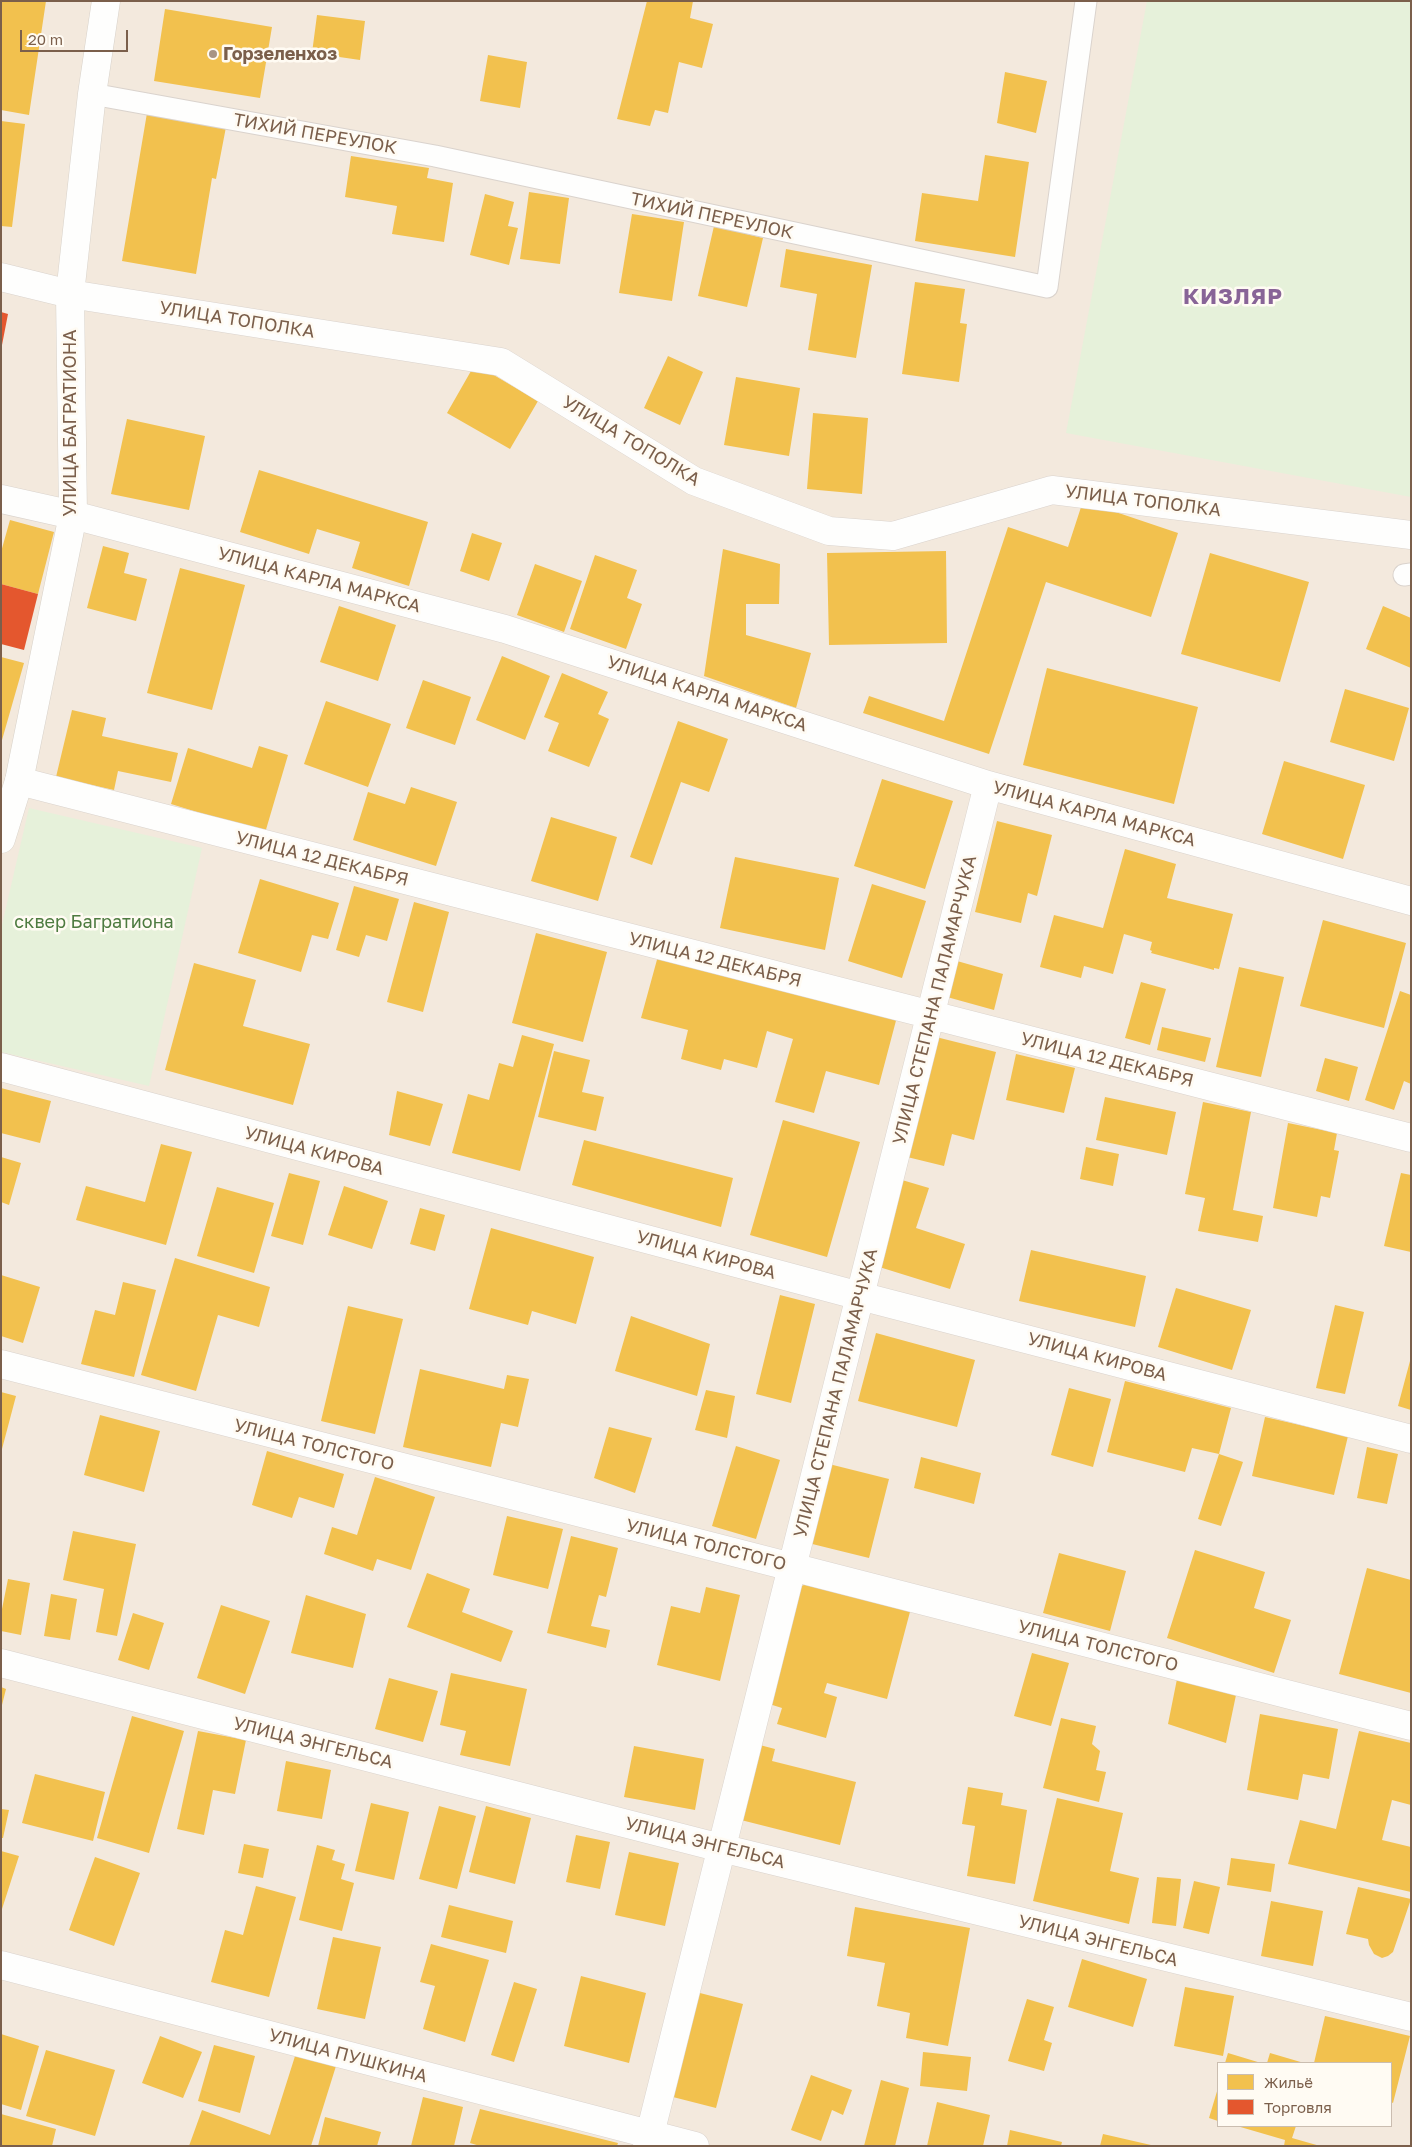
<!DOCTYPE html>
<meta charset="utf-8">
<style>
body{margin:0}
#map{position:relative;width:1412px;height:2147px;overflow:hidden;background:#faf6ef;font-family:"Golos Text",sans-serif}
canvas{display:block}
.frame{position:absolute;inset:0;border:2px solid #7b5f4b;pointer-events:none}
.legend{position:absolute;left:1217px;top:2062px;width:175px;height:65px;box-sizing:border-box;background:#fffbf3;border:1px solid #cabdb0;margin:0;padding:6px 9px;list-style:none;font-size:15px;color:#7b5f4b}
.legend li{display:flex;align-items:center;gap:10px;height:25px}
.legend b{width:25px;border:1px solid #cabdb0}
.scale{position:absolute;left:20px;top:30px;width:108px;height:22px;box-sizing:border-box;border:2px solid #7b5f4b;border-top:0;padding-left:6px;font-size:15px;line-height:18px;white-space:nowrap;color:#7b5f4b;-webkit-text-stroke:4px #fffbf3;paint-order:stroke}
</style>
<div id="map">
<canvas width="1412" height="2147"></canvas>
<div class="frame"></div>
<ul class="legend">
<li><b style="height:14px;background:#f2c14e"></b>Жильё</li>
<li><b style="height:14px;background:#e4572e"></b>Торговля</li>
</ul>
<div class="scale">20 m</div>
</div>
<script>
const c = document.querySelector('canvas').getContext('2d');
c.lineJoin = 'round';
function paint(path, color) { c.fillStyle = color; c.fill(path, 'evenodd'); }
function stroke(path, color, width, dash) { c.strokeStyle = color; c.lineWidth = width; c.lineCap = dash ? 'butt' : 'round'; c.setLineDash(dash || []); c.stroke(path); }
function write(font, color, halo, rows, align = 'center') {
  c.font = font + ' "Golos Text",sans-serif'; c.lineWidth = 5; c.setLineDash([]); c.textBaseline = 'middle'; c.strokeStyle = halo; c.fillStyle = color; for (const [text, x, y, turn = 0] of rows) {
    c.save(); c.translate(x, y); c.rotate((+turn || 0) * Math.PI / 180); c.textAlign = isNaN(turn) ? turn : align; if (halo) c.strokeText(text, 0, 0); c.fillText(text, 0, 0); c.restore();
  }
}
paint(new Path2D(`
 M1,1H1411V2146H1ZM1218,2063H1391V2126H1218Z`), '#f3e9dd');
paint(new Path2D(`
 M1147,1H1411V497L1066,433Z
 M29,808L202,848L149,1086L1,1052V929Z`), '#e6f1da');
paint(new Path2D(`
 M1,1H46L29,115L1,110Z
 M647,1H693L690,18L713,24L702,68L679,62L668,113L655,110L650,126L617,119Z
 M165,9L272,27L260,98L154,81Z
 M317,15L365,21L360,60L312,53Z
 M488,55L527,62L520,108L480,101Z
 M1005,72L1047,81L1036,133L997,123Z
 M147,113L226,127L216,179L212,178L196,274L122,261Z
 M1,121L25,124L12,227L1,226Z
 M985,155L1029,162L1015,257L915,241L922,193L978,201Z
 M351,156L429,168L427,178L453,183L444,242L392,234L397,206L345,197Z
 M529,192L569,198L560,264L520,259Z
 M485,194L514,202L508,226L518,228L509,265L470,255Z
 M632,214L684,222L672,301L619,293Z
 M714,226L763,238L747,307L698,296Z
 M786,249L872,265L856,358L808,350L817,294L780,287Z
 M915,282L965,289L960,323L967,324L959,382L902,374Z
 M668,356L703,372L680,425L644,408Z
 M475,364L538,401L510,449L447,413Z
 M736,377L800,388L789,456L724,445Z
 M813,413L868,418L862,494L807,489Z
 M127,419L205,436L189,510L111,494Z
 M259,470L428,522L409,586L352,568L360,542L317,529L309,554L240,532Z
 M1083,501L1178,533L1151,617L1046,582L989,754L863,713L869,696L944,721L1008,527L1068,547Z
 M10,520L54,532L38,594L1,584V552Z
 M472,533L502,543L489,581L460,571Z
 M103,546L129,553L124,573L147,579L136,621L87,608Z
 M723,549L780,564L779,604H746V635L811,653L796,708L704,676Z
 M946,551L947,643L829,645L827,553Z
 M1210,553L1309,582L1280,682L1181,654Z
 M595,555L637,570L627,598L642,604L626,649L570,629Z
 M535,564L582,581L564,632L517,615Z
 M180,568L245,585L212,710L147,693Z
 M339,606L396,625L378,681L320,662Z
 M1383,606L1411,618V668L1366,649Z
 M502,656L550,676L525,740L476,720Z
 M1,657L24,663L2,740H1Z
 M1047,668L1198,707L1174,804L1023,765Z
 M562,673L608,692L598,714L609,719L589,767L548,751L559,723L544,717Z
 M423,680L471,697L455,745L406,728Z
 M1345,689L1409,708L1394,761L1330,742Z
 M326,701L391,724L368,787L304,764Z
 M72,710L106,718L102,736L178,753L171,782L118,771L114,790L56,777Z
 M678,721L728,739L709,792L681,782L652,865L630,857Z
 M259,746L288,755L265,833L171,804L188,748L252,768Z
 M1284,761L1365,785L1343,859L1262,834Z
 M882,779L953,801L925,889L854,866Z
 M411,787L457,802L436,866L353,840L368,792L405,804Z
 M551,817L617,837L598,901L531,881Z
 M997,821L1052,835L1037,896L1028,893L1021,923L975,912Z
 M1125,849L1176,864L1167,898L1233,914L1219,969L1214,968V970L1151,953L1152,951L1150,950L1152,942L1124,934L1113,974L1084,966L1081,978L1040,967L1054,915L1103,928Z
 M735,857L839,878L825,950L720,928Z
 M260,879L339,903L328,939L312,935L301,972L238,953Z
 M872,884L926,901L902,978L848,961Z
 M354,886L399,899L387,941L366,935L359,957L336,950Z
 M414,902L449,912L423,1012L387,1002Z
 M1323,920L1406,943L1384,1028L1300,1006Z
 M536,933L607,952L583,1042L512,1023Z
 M658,956L898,1013L879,1085L826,1071L814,1113L775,1102L793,1039L767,1031L757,1068L724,1059L721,1070L681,1059L688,1030L641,1018Z
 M957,961L1003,974L994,1010L947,997Z
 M194,963L256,980L243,1026L310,1044L293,1105L165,1070Z
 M1239,967L1284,977L1261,1077L1216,1067Z
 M1141,982L1166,989L1150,1045L1125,1038Z
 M1400,991L1411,995V1084L1404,1081L1394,1110L1365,1100Z
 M1162,1027L1211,1038L1205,1062L1157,1050Z
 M522,1035L554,1044L520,1171L452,1153L468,1094L489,1100L499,1063L513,1067Z
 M932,1036L996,1052L974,1140L952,1134L944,1166L903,1156Z
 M554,1051L590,1060L582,1092L604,1097L596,1131L538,1117Z
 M1016,1054L1075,1068L1064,1113L1006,1100Z
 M1325,1058L1358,1067L1349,1101L1316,1091Z
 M1,1088L51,1101L40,1143L1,1133Z
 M397,1091L443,1104L430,1146L389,1135Z
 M1105,1097L1176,1112L1167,1155L1096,1140Z
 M1203,1102L1251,1112L1233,1210L1263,1216L1258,1242L1198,1231L1205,1198L1185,1194Z
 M783,1120L860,1142L827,1257L750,1235Z
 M1288,1123L1337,1133L1334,1150L1339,1151L1330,1198L1321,1196L1317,1217L1273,1208Z
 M584,1140L733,1178L721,1227L572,1185Z
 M161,1144L192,1152L166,1245L76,1220L86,1186L145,1202Z
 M1086,1147L1119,1154L1113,1186L1080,1179Z
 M1,1157L21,1163L9,1205L1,1202Z
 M289,1173L320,1181L303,1245L271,1236Z
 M1401,1173L1411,1175V1252L1384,1246Z
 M902,1180L929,1188L916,1228L965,1244L950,1289L876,1266Z
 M344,1186L388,1201L372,1249L328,1235Z
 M217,1187L274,1203L254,1273L197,1256Z
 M420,1208L445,1215L435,1251L410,1244Z
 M491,1228L594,1257L576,1324L532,1311L528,1325L469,1309Z
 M1031,1250L1146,1276L1135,1327L1019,1301Z
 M175,1258L270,1287L259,1327L218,1315L196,1391L141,1375Z
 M1,1275L40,1287L23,1343L1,1336Z
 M123,1282L156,1290L134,1377L81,1364L95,1310L115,1315Z
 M1176,1288L1251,1310L1232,1370L1158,1347Z
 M780,1295L815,1304L791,1403L756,1394Z
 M1335,1305L1364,1312L1345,1394L1316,1388Z
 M348,1306L403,1319L375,1434L321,1421Z
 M631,1316L710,1344L697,1396L615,1371Z
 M876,1333L975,1360L957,1427L858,1401Z
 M1410,1361H1411V1410L1398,1406Z
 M420,1369L504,1389L507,1375L529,1379L518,1427L501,1423L491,1467L403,1447Z
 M1125,1381L1231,1408L1219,1454L1192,1448L1185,1472L1107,1452Z
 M1069,1388L1111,1399L1093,1467L1051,1455Z
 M706,1390L735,1396L727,1438L695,1430Z
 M1,1392L16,1396L2,1449H1Z
 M100,1415L160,1431L144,1492L84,1475Z
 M1265,1417L1348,1436L1334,1495L1252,1476Z
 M609,1427L652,1438L635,1493L594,1478Z
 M736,1446L780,1460L756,1539L712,1526Z
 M1367,1447L1398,1454L1387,1504L1357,1498Z
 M267,1451L344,1474L334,1508L299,1497L292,1518L252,1505Z
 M1219,1454L1243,1462L1221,1526L1198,1519Z
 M921,1457L981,1473L974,1504L914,1488Z
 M813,1460L889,1479L869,1558L792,1539Z
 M375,1477L435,1497L411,1570L377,1559L373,1571L324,1554L332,1527L357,1535Z
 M507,1516L563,1529L548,1589L493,1575Z
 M73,1531L136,1544L117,1636L96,1632L104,1589L63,1580Z
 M571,1536L618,1548L606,1597L599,1595L591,1626L610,1630L606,1648L547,1633Z
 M1195,1550L1265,1572L1254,1608L1291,1620L1274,1673L1167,1638Z
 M1059,1553L1126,1571L1110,1631L1043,1613Z
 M1367,1568L1411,1580V1693L1339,1674Z
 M427,1573L470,1589L462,1612L513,1631L501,1662L407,1627Z
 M8,1579L30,1583L21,1635L1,1631V1614Z
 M814,1581L911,1608L887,1699L827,1683L824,1693L837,1697L826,1738L777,1724L782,1708L766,1703L789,1591Z
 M706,1587L740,1595L720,1681L657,1665L671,1606L700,1613Z
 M51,1594L77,1599L70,1640L44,1636Z
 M306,1595L366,1614L353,1668L291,1653Z
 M221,1605L270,1621L245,1694L197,1678Z
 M133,1613L164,1623L149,1670L118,1660Z
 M1032,1653L1069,1663L1051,1726L1014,1716Z
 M451,1673L527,1689L510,1766L460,1755L466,1731L440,1725Z
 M389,1678L438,1691L423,1742L375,1729Z
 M1177,1679L1236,1695L1226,1743L1168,1724Z
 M1,1687L6,1689L2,1705H1Z
 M1260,1714L1338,1729L1329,1779L1303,1774L1298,1800L1247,1790Z
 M132,1716L184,1731L149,1853L97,1838Z
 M1061,1718L1096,1726L1092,1744L1100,1751L1096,1770L1106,1772L1099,1802L1043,1788Z
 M198,1731L246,1740L235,1794L213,1790L204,1835L177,1829Z
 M1359,1731L1411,1743V1805L1392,1800L1382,1840L1411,1847V1892L1288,1864L1300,1820L1336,1829Z
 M756,1744L775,1749L772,1761L856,1782L840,1845L737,1819Z
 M634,1746L704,1759L695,1810L624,1797Z
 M286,1761L331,1770L322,1819L277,1811Z
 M35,1774L105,1792L93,1841L22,1823Z
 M968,1787L1003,1793L1001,1805L1027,1810L1015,1884L967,1876L975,1826L962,1824Z
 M1057,1798L1123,1813L1110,1871L1139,1878L1129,1924L1033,1901Z
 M371,1803L409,1812L394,1880L355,1871Z
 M439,1806L476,1816L457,1889L419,1879Z
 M486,1806L531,1818L515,1884L469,1872Z
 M1,1809L9,1810L3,1838H1Z
 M576,1835L610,1842L600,1889L566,1882Z
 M244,1844L269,1849L263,1878L238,1873Z
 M317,1845L335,1850L332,1860L345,1864L341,1879L354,1883L342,1931L299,1920Z
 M1,1851L19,1856L2,1909H1Z
 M629,1852L679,1863L665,1926L615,1915Z
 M95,1857L140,1873L114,1946L69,1930Z
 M1231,1858L1275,1864L1271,1892L1227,1885Z
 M1157,1877L1181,1879L1176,1926L1152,1923Z
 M1194,1881L1220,1887L1209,1934L1183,1928Z
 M256,1886L296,1897L269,1997L211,1982L225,1930L243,1935Z
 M1358,1887L1411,1899L1393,1952L1388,1956L1382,1958L1374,1954L1369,1945L1368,1939L1346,1934Z
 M1271,1901L1323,1911L1313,1966L1261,1956Z
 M449,1905L513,1921L506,1953L441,1937Z
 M855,1907L970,1928L948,2046L906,2038L910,2013L877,2006L885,1963L847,1956Z
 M333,1937L381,1947L365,2019L317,2009Z
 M431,1944L489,1960L465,2042L423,2029L435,1986L420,1982Z
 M1082,1959L1147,1979L1133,2027L1068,2007Z
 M581,1976L646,1993L629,2063L564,2046Z
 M514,1982L537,1989L514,2062L491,2055Z
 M1185,1987L1234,1996L1223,2056L1174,2046Z
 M696,1992L743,2004L716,2108L669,2096Z
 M1027,1999L1054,2007L1044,2040L1052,2043L1044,2071L1008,2061Z
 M1325,2016L1410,2036L1393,2103L1391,2102V2063H1314Z
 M1,2034L39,2046L21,2110L1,2104Z
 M160,2036L202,2052L183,2098L142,2083Z
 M214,2045L255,2056L240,2113L198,2101Z
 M46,2050L115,2070L95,2136L26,2116Z
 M923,2052L971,2057L967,2091L920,2086Z
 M296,2053L336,2066L311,2146H189L202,2110L270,2135Z
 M1228,2053L1261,2063H1225Z
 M1270,2053L1304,2063H1267Z
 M811,2075L852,2090L843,2115L832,2110L821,2141L791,2130Z
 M881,2080L909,2088L895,2146H864Z
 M1218,2088V2121L1209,2118Z
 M423,2097L463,2107L454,2146H411Z
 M937,2102L990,2115L983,2146H927Z
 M480,2109L618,2143L617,2146H480L470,2143Z
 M1,2114L56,2129L52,2146H1Z
 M325,2117L381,2132L377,2146H318Z
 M1237,2126H1296L1292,2138L1320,2146H1284L1285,2140Z
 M1010,2130L1062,2142L1061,2146H1007Z
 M1103,2134L1151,2145V2146H1100Z`), '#f2c14e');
paint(new Path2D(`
 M1,312L8,314L2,345H1Z
 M1,584L38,594L24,650L1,644Z`), '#e4572e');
const service = new Path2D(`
 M92,94L435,156L1047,287L1086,1
 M1404,575L1411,574`);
const minor = new Path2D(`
 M1,277L70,294
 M1,499L73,515L505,629L988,785L1411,901
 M19,781L1411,1138
 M1,1067L860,1296L1411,1439
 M1,1364L1411,1726
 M1,1663L721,1848L1411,2017
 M1,1965L695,2146
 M647,2146L988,785`);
const tertiary = new Path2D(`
 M70,294L501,362L694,481L829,531L893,536L1052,490L1411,535`);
const secondary = new Path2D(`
 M1,839L19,781L73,515L70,294L92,94L106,1`);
stroke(service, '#dad3cd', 23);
stroke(minor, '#dad3cd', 29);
stroke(tertiary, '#dad3cd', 29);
stroke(secondary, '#d8d2ca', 29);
stroke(service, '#fefefd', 21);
stroke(minor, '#fefefd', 28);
stroke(tertiary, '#fefefd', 28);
stroke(secondary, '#fefefd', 28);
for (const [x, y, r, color] of [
 [213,54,5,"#a79484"]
]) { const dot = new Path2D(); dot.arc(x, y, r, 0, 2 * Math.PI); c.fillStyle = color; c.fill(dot); stroke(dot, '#fffbf3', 2); }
write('bold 18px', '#7b5f4b', '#fffbf3', [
 ["Горзеленхоз",223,54]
], 'left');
write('18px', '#7b5f4b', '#fffbf3', [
 ["ТИХИЙ ПЕРЕУЛОК",315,134,10],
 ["ТИХИЙ ПЕРЕУЛОК",712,216,12],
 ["УЛИЦА ТОПОЛКА",237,320,9],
 ["УЛИЦА БАГРАТИОНА",70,423,-90],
 ["УЛИЦА ТОПОЛКА",631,441,31],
 ["УЛИЦА ТОПОЛКА",1143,501,7],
 ["УЛИЦА КАРЛА МАРКСА",319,580,15],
 ["УЛИЦА КАРЛА МАРКСА",707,694,18],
 ["УЛИЦА КАРЛА МАРКСА",1094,814,15],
 ["УЛИЦА 12 ДЕКАБРЯ",322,859,14],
 ["УЛИЦА 12 ДЕКАБРЯ",715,960,14],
 ["УЛИЦА СТЕПАНА ПАЛАМАРЧУКА",935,1000,-76],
 ["УЛИЦА 12 ДЕКАБРЯ",1107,1060,14],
 ["УЛИЦА КИРОВА",314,1151,15],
 ["УЛИЦА КИРОВА",706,1255,15],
 ["УЛИЦА КИРОВА",1097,1357,15],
 ["УЛИЦА СТЕПАНА ПАЛАМАРЧУКА",836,1393,-76],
 ["УЛИЦА ТОЛСТОГО",314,1445,14],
 ["УЛИЦА ТОЛСТОГО",706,1545,14],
 ["УЛИЦА ТОЛСТОГО",1098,1646,14],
 ["УЛИЦА ЭНГЕЛЬСА",313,1743,14],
 ["УЛИЦА ЭНГЕЛЬСА",705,1843,14],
 ["УЛИЦА ЭНГЕЛЬСА",1098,1941,14],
 ["УЛИЦА ПУШКИНА",348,2056,15]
]);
write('18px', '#4e7b40', '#fffbf3', [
 ["сквер Багратиона",94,922]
]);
c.letterSpacing = '1px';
write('bold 22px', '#886497', '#fffbf3', [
 ["КИЗЛЯР",1233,297]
]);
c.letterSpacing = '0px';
</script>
